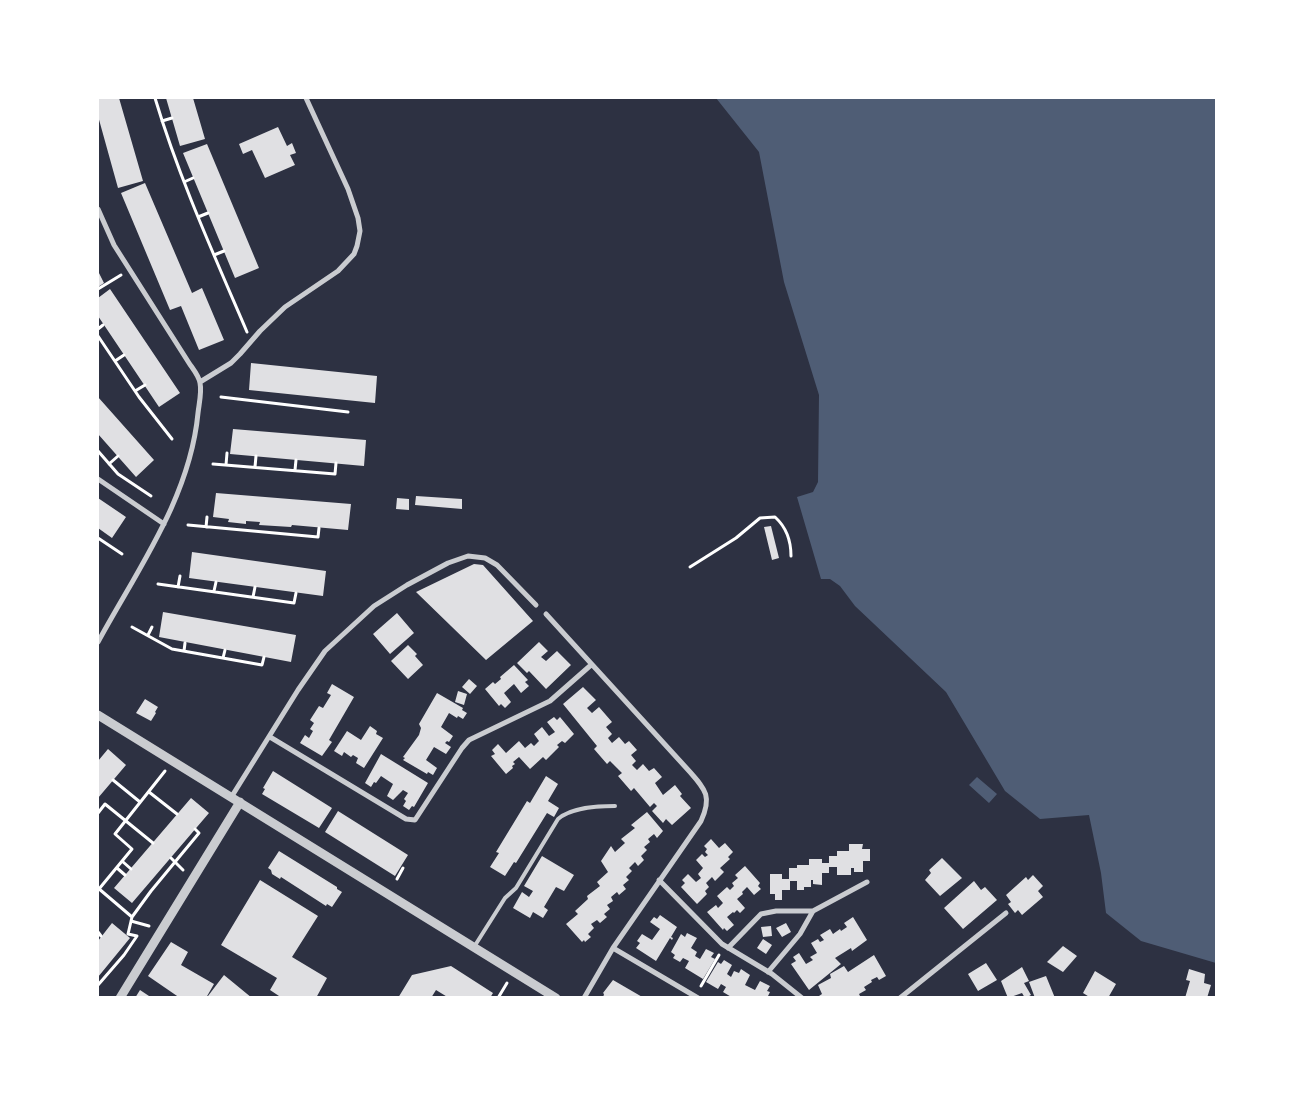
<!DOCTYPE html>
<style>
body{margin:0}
#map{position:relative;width:1314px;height:1095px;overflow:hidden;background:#2d3142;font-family:Mulish,sans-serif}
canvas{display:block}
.frame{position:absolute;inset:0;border:99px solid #fff;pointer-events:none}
</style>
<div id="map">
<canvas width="1314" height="1095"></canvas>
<div class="frame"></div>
</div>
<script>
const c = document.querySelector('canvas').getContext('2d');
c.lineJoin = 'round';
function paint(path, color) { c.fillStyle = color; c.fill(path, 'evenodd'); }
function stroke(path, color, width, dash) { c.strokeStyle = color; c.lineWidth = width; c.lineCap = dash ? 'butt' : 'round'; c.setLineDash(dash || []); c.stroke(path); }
paint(new Path2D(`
 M716,98H1216V963L1141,941L1106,913L1101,873L1089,815L1040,819L1005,791L946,692L855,606L840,586L830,579H821L797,497L813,492L818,482L819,395L784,282L759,152Z
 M977,777L997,794L989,803L969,785Z`), '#4f5d75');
paint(new Path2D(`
 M98,98H119L143,181L118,188L98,116Z
 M166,98H193L205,139L180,146Z
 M278,127L287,146L292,143L296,153L290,155L295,165L265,178L252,150L243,154L239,144Z
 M207,144L259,268L235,278L183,153Z
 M145,183L192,293L202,288L224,340L199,350L181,306L170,310L121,193Z
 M98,271L104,283L98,287Z
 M110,289L180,393L159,407L98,316V298Z
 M251,363L377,376L375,403L249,390Z
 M98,397L154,460L136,477L98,434Z
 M233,429L366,440L364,466L230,454Z
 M216,493L351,504L348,530L292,525L291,527L259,525L260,522L246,521V524L228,522L229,519L213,517Z
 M416,496L462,499V509L415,505Z
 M98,498L126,517L112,538L98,528Z
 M397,498L409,499V510L396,509Z
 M771,526L779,558L772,560L764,527Z
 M192,552L326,571L323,596L189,578Z
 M474,564L483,565L533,621L486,660L416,592Z
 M163,612L296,635L291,662L159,637Z
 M397,613L414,633L390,654L373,634Z
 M539,642L548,651L541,657L546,661L557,651L571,665L546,689L529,671L527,673L517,663Z
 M408,645L417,654L415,656L423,665L408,679L391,661Z
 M514,665L528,680L525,682L529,686L521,693L514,684L504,693L511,702L505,708L501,704L499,706L485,689L493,682L495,684L501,679L500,677Z
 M469,679L477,686L470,694L462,687Z
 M332,684L354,697L329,740L332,742L322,756L300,743L305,735L309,738L313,731L310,729L314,723L310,720L319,706L323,708L331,695L327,693Z
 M583,687L596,700L587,708L592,713L599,707L612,722L606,727L612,734L608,738L612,743L619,737L625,744L629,741L637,750L631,755L636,761L632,765L637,770L643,764L649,771L654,768L662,777L655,783L663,795L675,785L682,794L680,796L691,808L672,825L666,819L663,823L652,811L657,806L654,803L650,807L634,788L631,791L618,776L622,773L610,761L607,764L594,749L597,746L563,704Z
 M458,691L467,694L464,705L455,702Z
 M437,693L463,708L462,710L467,713L463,719L458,716L457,718L449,713L441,727L453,736L449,742L447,741L445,743L451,747L446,754L434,747L426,760L437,768L433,775L428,772L427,774L403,760L405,758L403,757L419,735L421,728L419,724Z
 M145,699L158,707L155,712L156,713L151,721L136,713Z
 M554,717L557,720L560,717L574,734L565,743L562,741L557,745L559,747L546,760L543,757L530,769L519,757L513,762L515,764L512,766L513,768L506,774L491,756L495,754L492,750L498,744L506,753L519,741L525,748L531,743L534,746L539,741L534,734L542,727L549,736L555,732L547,722Z
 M370,726L377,731L376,734L383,738L364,768L356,763L358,758L353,755L351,757L344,752L342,756L334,751L347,731L361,740Z
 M108,749L126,765L98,798V761Z
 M381,754L428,783L414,807L412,806L409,810L403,806L406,801L404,799L408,793L403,790L393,800L387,796L393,784L381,776L376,783L374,782L371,787L365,783Z
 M273,771L332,808L319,828L262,794L265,789L263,788Z
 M546,776L558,784L548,801L559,808L554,817L547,813L516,863L514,862L505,876L490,867L499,853L496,852L527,801L530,803Z
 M191,798L209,813L132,903L114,888Z
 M338,811L408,855L395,876L325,832Z
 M647,812L663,831L657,838L654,834L648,839L650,842L644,847L647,850L641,856L644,860L638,866L635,862L629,868L632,871L626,877L629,880L623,885L626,889L619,895L617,892L611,897L613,901L607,905L610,909L604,914L607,917L600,923L597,920L591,924L594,928L588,934L591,937L585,942L584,940L582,942L566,924L578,914L575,911L588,899L587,896L600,886L597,882L608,872L601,861L611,846L615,852L625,843L621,839L635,828L631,825Z
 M711,839L719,848L725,843L733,852L728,857L730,859L720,868L724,872L715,881L712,877L706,883L709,887L705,891L707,894L697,904L681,887L685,883L682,880L688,874L696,882L701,878L698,874L703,868L696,860L702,854L705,857L708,855L705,852L707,849L704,846Z
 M849,844H863L862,849H870V861H863V872H854V868H851V875H837V867H829V873H822V885L813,884V880H811V887H804V890H797V881H790V890H782V900H775V894H770V874H782V879H789V868H797V865H809V859H822V863H829V856H837V851H849Z
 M279,851L337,887V889L342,892L332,907L327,904L326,906L281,877L280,879L272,874L271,870L268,868Z
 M542,856L574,875L564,891L556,887L544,907L548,910L543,918L533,912L530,918L513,908L522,892L529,897L533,891L524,886Z
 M942,858L962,878L940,896L925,880L931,873L929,870Z
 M745,866L760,883L758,886L761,889L754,895L747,887L742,892L743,894L737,899L745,908L740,913L737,910L734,913L733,912L727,917L734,925L727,931L724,928L723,930L707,912L716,905L718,908L723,903L717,896L727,887L730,890L734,886L732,883L738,878L735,875Z
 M1033,875L1043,886L1038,891L1043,897L1022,915L1018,910L1015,913L1008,904L1011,902L1006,895L1026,877L1028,880Z
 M260,880L318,916L292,957L327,978L316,998H282L270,990L277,978L221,945Z
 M974,881L981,890L985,887L997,900L963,929L944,908Z
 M660,915L677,927L671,937L673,938L672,940L670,938L656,961L636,948L640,943L637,941L642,934L652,940L660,929L650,922L654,917L657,919Z
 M853,917L867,940L852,951L851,948L835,958L841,964L809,990L791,964L796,961L793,957L799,953L806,964L813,960L810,957L817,953L811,943L818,939L820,942L824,940L820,935L830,929L833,934L840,929L841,931L847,927L844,923Z
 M112,923L130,938L98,977V941Z
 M786,923L791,932L782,937L776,928Z
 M771,926L772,936L763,937L761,927Z
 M687,933L697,938L691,948L697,952L695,956L700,959L706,949L714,953L711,957L715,959L703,979L685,968L689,961L683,958L680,962L673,958L675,955L671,952L681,934L685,937Z
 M763,939L772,945L766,954L757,948Z
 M171,942L188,952L181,965L214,984L206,998H180L148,976Z
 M1063,946L1077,956L1063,972L1047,962Z
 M874,955L886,976L879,980L877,977L871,980L872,982L864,987L866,990L859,994L861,998H821L819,996L822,994L818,985L831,978L830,974L844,966L848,972Z
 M724,960L732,965L727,974L731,977L734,971L739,973L741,969L750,975L745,985L755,990L760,981L770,986L767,991L770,992L767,998H733L723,992L726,987L721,984L718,989L706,982L718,962L721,964Z
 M986,963L997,980L978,991L968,974Z
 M451,966L493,993L490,998H449L436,990L431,998H398L412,975Z
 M1022,967L1029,981L1024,983L1031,995L1025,998L1022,993L1008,998L1001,981Z
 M1189,969L1205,974L1204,983L1211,985L1207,998H1185L1190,981L1186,980Z
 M1095,971L1116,984L1108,998H1091L1083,993Z
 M224,975L252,998H209L208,996Z
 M1046,976L1055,998H1035L1029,982Z
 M613,980L644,998H603L604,994L603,993Z
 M140,990L152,998H135Z`), '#e0e0e3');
stroke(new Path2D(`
 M155,98C179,178 214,255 247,332
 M162,121L172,118
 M184,182L193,178
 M198,217L208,213
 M214,255L224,251
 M98,289L121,275
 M98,329L103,325
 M98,336L139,397L172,439
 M115,361L124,355
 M135,391L145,385
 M221,397L348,412
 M98,451L118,474L151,496
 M109,464L118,456
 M213,464L335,474L336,463
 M226,465L227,453
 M255,467L256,456
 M295,470L296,460
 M188,525L318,537L319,528
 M206,527L207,517
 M98,538L122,554
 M690,567L736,538L760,518L775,517C786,527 791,541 791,556
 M158,584L294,603L296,593
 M178,587L180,576
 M214,591L216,582
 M253,597L255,587
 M132,627L172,649L262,665L264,657
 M148,635L152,627
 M184,651L185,643
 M223,658L225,650
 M113,780L140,802
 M149,792L177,814
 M98,813L105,804L153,843
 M171,858L183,870
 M122,861L131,869
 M117,868L125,875
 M397,879L403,868
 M98,888L132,917
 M99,889L132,849L115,834L165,771
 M131,921L149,926
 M98,932L101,936
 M98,985L124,955L137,936L128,934L132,917L151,891L199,833L195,829
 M701,986L719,955
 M498,998L507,983`), '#fff', 3);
stroke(new Path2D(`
 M474,947L505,898L516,888L558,819C572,807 597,806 615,806`), '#caccd0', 4);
stroke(new Path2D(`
 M98,209L114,245L189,363C193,369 199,376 200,383C202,392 199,404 198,413C190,498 137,570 98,642
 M200,382L231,363L240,354L260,331L285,307L338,271L354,254L357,246L360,231L358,218L348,189L306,98
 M98,479L164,524
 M546,614L690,772C706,790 712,797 701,821L613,948L584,998
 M270,737L406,819L415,820L462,748L469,740L550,701L591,665
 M232,796L298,690L325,651L374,606L407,585L448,563L468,556L485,558L497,565L536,605
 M659,880L722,944L772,974L802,998
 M613,948L698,998
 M728,948L761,914L776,911H813L867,882
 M768,972L800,934L813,911
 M900,998L1006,913`), '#caccd0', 5);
stroke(new Path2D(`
 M98,715L556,998
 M120,998L240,802`), '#caccd0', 9);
</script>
